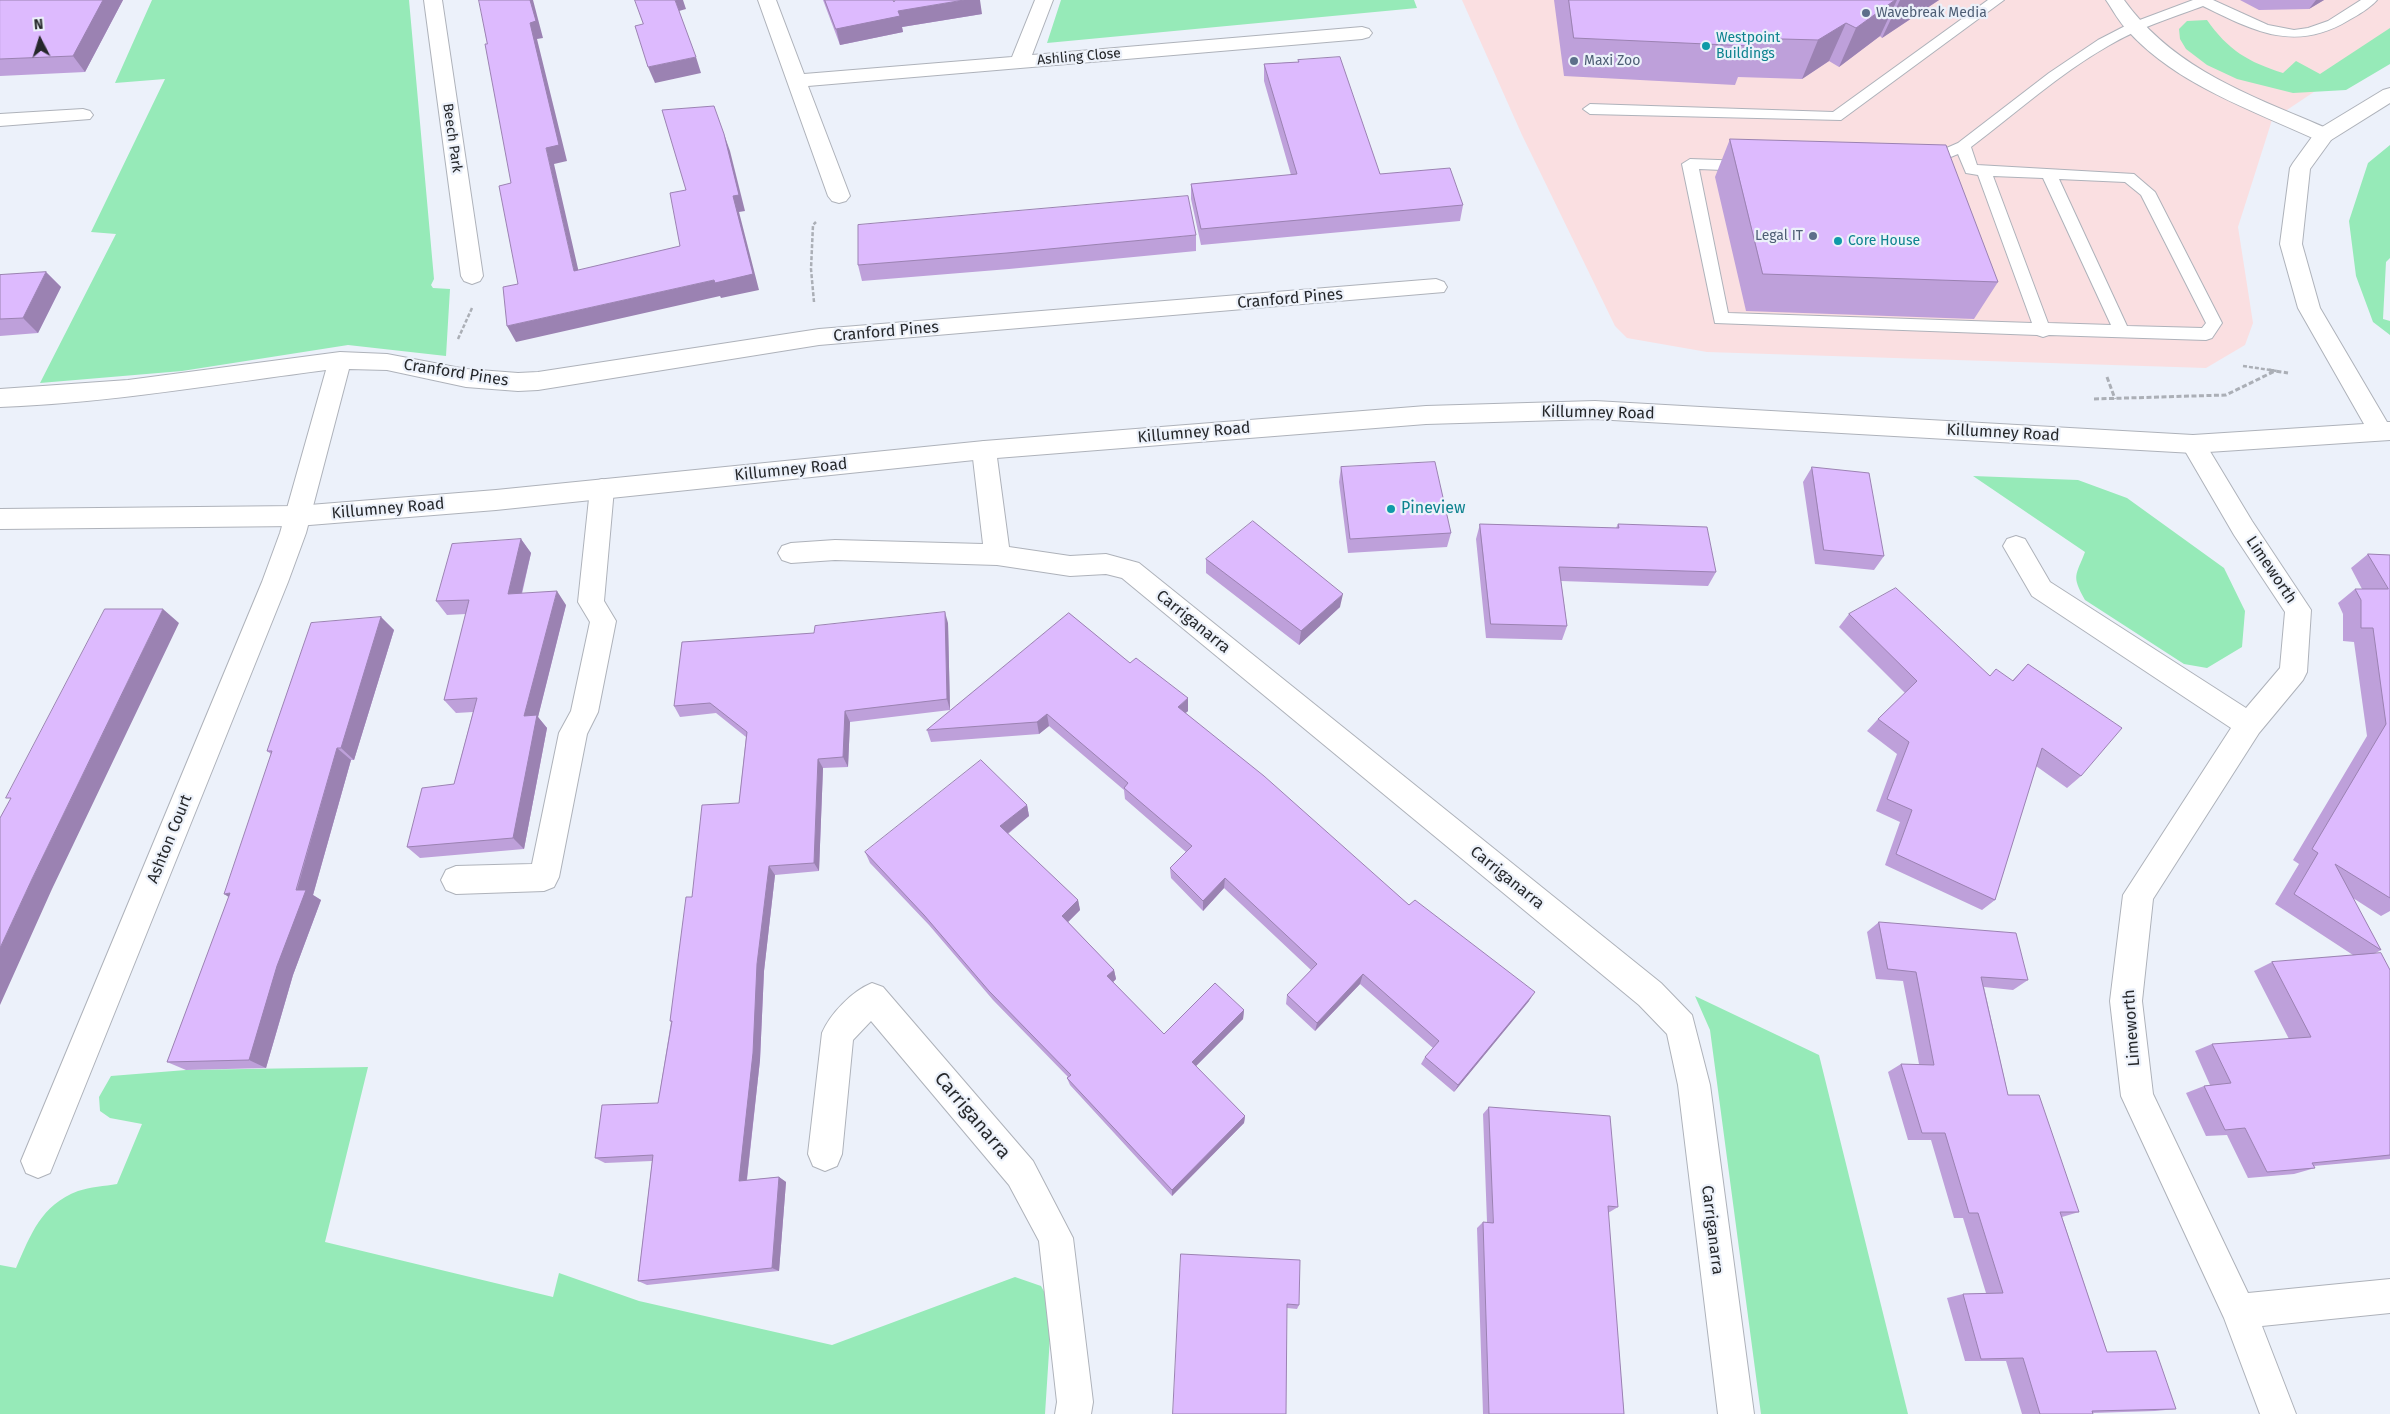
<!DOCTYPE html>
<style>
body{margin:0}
#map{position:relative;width:2390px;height:1414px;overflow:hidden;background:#ecf1fa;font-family:"Fira Sans",sans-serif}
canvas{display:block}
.north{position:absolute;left:15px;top:15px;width:50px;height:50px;-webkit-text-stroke:4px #ecf1fa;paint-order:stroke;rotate:355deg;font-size:14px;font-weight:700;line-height:20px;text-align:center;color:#26282b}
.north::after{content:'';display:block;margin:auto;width:18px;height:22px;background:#26282b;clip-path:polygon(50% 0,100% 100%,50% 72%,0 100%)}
</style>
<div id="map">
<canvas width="2390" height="1414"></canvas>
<div class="north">N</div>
</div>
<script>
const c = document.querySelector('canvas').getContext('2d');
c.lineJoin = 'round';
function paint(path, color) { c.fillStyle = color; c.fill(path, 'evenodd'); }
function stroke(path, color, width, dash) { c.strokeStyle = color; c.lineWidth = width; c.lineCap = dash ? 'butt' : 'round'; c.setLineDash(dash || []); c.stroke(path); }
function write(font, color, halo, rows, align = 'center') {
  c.font = font + ' "Fira Sans",sans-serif'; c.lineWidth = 4.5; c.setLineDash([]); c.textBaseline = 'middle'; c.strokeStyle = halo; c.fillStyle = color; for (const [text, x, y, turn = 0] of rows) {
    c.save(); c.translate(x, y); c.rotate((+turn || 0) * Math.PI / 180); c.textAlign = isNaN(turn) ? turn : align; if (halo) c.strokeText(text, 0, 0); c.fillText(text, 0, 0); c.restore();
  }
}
paint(new Path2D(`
 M1462,0H2390V41L2272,120L2238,227L2253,323L2245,345L2206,368L1707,352L1627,338L1615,326L1522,135Z`), '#fadfe1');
paint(new Path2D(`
 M152,0H409L434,279L431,285L433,288L450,289L446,356L348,345L182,371L40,383L116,234L91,232L165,79L115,83Z
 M1061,0H1414L1417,8L1047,43Z
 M2207,20C2228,50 2248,62 2283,73L2296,61L2320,74L2390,28V64L2346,90L2293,93L2237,79L2207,65L2186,49L2180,39L2179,29L2187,21Z
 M2390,145V258L2386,262L2383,319L2390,321V335L2373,322L2356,276L2349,221L2368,163Z
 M1973,476L2078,480L2127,498L2224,568L2245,611L2242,647L2207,668L2184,664L2085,600C2071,575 2076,576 2085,552Z
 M1695,996L1819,1055L1908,1414H1761L1710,1030Z
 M368,1067L325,1242L553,1297L559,1273L639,1301L832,1345L1015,1277L1041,1286L1052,1306L1045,1414H0V1265L16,1268C31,1234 41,1205 78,1191C90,1187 105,1186 117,1184L142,1124L110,1118L100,1111L99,1097L111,1076L186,1070Z`), '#96eab8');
const service = new Path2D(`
 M1988,0H2004L1841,120L1590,114L1583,109L1590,104L1833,112Z
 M2193,0H2213L2268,25L2294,30L2308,28L2328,21L2361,0H2377C2370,8 2358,15 2349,20C2295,53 2254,31 2203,6C2171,18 2138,28 2108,46C2059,74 2016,113 1971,147L1977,165L2134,174L2155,192L2222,323L2212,338L2206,340L2049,335L2043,337L2037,335L1715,323L1682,164L1690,159L1746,161L1754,166L1746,171L1699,169L1728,313L2032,323L1978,175L1966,173L1958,154L1924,168L1916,163L1919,160L1958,143L2049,73L2098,40L2129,24ZM1993,176L2043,178L2111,325L2048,323ZM2059,179L2125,182L2141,195L2206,323L2202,328L2127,326Z`);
const minor = new Path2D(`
 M424,0H442L483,276L480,281L472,284L464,281L461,276Z
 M758,0H776L804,74L1012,57L1035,0H1053L1032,55L1362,27L1369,29L1372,33L1369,37L1362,39L808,86L850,196L846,201L839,203L832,201L828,196Z
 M2106,0H2124C2175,71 2255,97 2331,130L2334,135L2331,140L2324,141L2317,140C2252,110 2177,85 2128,31C2119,22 2113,10 2106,0Z
 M83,109L90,111L93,115L90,119L0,126V114Z
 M1436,279L1444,282L1447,287L1444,292L819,345L538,390L518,391L466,387L387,370L349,369L306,533L288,582L50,1173L38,1178L26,1173L21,1161L262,582L280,533L326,370C217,384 110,403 0,407V389L128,380L340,352L387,354L466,369L518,373L538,372L819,329Z
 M2193,435L2202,438L2252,521L2311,610L2307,672L2303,680L2259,733L2153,899L2142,1001L2153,1094L2248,1293L2390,1279V1313L2262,1326L2296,1414H2260L2224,1318L2121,1096L2110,1001L2123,895L2231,728L2032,596L2003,546L2007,539L2016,536L2025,539L2050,582L2246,708L2280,668L2285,612L2234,535L2181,444L2184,438Z
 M984,441L993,444L996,450L1009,547L1070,556L1106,554L1139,563L1661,983L1692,1015L1710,1085L1754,1414H1718L1678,1085L1667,1034L1639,1005L1122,578L1106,574L1070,576L997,565L835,560L791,563L782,560L778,553L782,546L791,543L835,540L983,544L972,450L975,444Z
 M602,479L611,482L614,489L604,601L616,621L598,712L587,734L559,877L554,887L544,891L456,894L446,890L441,880L446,870L456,866L532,864L559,733L571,711L590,622L578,602L590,489L593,482Z
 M872,983L883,987L1033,1161L1073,1238L1093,1402L1091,1414H1055L1057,1402L1039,1241L1009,1185L871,1021L853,1040L842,1154L837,1166L825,1171L813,1166L808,1154L822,1033C830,1014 852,991 872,983Z`);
const tertiary = new Path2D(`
 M2390,88V103L2331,140L2310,169L2302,244L2320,308L2387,422H2390V440L2193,453L1595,419L1426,424L984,459L496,510L297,526L0,529V509L297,506L496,490L984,441L1426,406L1595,401L2193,435L2364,424L2298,308L2280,244L2290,168L2293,163L2317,130L2383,90Z`);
stroke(service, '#aeb2ba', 2);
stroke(minor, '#aeb2ba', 2);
stroke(tertiary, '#aeb2ba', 2);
stroke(new Path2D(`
 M814,302L811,269L813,225L816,222
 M458,339L472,308
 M2243,366L2277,371`), '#abafb6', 2.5, [4, 2]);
stroke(new Path2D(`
 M2269,370L2288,373
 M2107,377L2115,399
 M2094,399L2226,395L2275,371`), '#abafb6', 3, [5, 2.5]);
paint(service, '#fff');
paint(minor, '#fff');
paint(tertiary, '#fff');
paint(new Path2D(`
 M0,0H123L85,72L0,76Z
 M823,0H893L894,2L982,14L902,27L903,32L840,45Z
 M1554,0H1939L1882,38L1880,36L1839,67L1829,61L1802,79L1738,77L1735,85L1564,76Z
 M2240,0H2324L2309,9L2259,10Z
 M1298,60L1380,174L1463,205L1460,221L1201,245L1191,199V184L1291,175L1264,81V64L1298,62Z
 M1730,139L1998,282L1974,319L1746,311L1715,177Z
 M1196,235V251L1009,269L862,281L858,265Z
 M46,272L61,287L38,333L0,336V275Z
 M1341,467L1451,533L1447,547L1348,553L1339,482Z
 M1812,467L1884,556L1874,570L1815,564L1803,482Z
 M1480,524L1616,528L1618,524L1716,572L1708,586L1561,581L1567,626L1562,640L1486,638L1476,539Z
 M521,539L531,553L522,594L566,605L538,717L547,728L524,849L420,858L407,847L454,784L473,712L456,713L444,700L466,614L447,615L436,601Z
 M2368,554L2390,555V911L2381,916L2353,898L2381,950L2374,954L2390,970V1159L2314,1166L2315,1168L2294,1174L2248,1178L2227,1135L2206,1136L2186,1093L2204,1086L2210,1085L2195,1051L2212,1044L2289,1039L2254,971L2272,962L2353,955L2275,904L2299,864L2293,860L2367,736L2354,642L2343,641V614L2338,603L2355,589H2362L2351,568Z
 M1206,559L1340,607L1299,645L1206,573Z
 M1069,613L1188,711L1185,713L1409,905L1529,1001L1454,1092L1421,1064L1425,1057L1433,1048L1360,984L1315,1031L1286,1004L1287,995L1311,970L1224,888L1203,911L1171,878L1170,868L1186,852L1125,799L1124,790L1049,726L1039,734L931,742L927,730Z
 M1849,614L1989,675L2012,681L2028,664L2081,776L2067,788L2036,766L1995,900L1982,910L1885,865L1900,822L1876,811L1897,754L1867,731L1878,719L1905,693L1839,627Z
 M381,617L394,630L354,760H351L313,895L321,900L293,975L266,1068L186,1070L167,1062L229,897L271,754L267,751Z
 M948,623L950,710L850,722L848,767L823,768L819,871L775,875L764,971L760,1060L747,1180L779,1177L786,1182L779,1271L647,1285L638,1281L652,1161L605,1163L595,1158L658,1103L671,1022L670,1021L692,897L739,803L746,737L716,713L680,717L674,706L814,633Z
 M1027,805L1029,816L1008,834L1078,900L1080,910L1068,922L1114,970L1116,979L1113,982L1164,1034L1244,1010L1243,1019L1196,1066L1245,1116L1244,1123L1172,1196L1070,1085L1067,1078L1068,1077L993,1000L929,925L870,863L865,852Z
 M1879,922L2028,980L2013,990L1984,987L2008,1095L2079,1212L2062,1217L2107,1352L2176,1409L2155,1411L2092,1413L2093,1414H2022L2006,1361H1965L1947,1298L1963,1294L1986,1293L1963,1218H1954L1931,1140H1908L1888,1072L1901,1064H1919L1903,981L1876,979L1867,932Z
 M1489,1107L1618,1207L1608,1213L1624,1414H1483L1477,1228L1483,1222H1487L1483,1114Z
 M1181,1254L1299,1305L1297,1309L1287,1308Z`), '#bea0da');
paint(new Path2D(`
 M103,0H123L85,72L73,56Z
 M530,0H533L543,38L537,39L567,161L554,164L582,286L574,271L546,148L530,23Z
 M675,0H683L686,9L679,11Z
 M964,0H980L982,14L902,27L903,32L840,45L836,29L898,11Z
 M1895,0H1897L1880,36L1839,67L1856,28Z
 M1900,0H1939L1882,38Z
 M2316,0H2324L2309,9Z
 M1846,23L1829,61L1802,79L1818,40Z
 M696,57L701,73L655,83L648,67Z
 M724,134L730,151L745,211L739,212L759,290L721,298L720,296L516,342L507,326L714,280L733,196Z
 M46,272L61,287L38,333L23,318Z
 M521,539L531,553L518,608L508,594Z
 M557,591L566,605L538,717L547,728L524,849L513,838L524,716Z
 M1343,594L1340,607L1299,645L1301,631Z
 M163,609L179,623L52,889L0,1005V948L32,879Z
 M945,612L948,623L950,710L947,699Z
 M381,617L394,630L354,760L341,748Z
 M1188,698V711L1178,720V707Z
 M845,711L850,722L848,767L843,757Z
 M1047,714L1049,726L1039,734L1037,722Z
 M337,748L351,760L313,895L321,900L293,975L266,1068L249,1060Z
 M818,759L823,768L819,871L814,863Z
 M1027,805L1029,816L1003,837L1000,826Z
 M769,866L775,875L764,971L760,1060L746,1186L739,1181L757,964Z
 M1225,878L1224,888L1203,911V901Z
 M230,893L241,905L224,894Z
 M1078,900L1080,910L1064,926L1062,916Z
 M1114,970L1116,979L1109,986L1107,976Z
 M1363,974L1360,984L1315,1031L1317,1023Z
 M1535,992L1529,1001L1454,1092L1458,1085Z
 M1244,1010L1243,1019L1192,1070V1062Z
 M1245,1116L1244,1123L1172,1196V1190Z
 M779,1177L786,1182L779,1271L772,1268Z`), '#9b82b2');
const building = new Path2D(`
 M0,0H103L73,56L0,59Z
 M479,0H530L536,21L530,23L559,145L546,148L574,271L680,246L670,193L686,190L662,110L714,106L724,134L739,195L733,196L753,274L715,283L714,280L507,326L503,287L518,284L499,186L511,183L485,44H487Z
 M635,0H675L696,57L648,67L635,26L643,24Z
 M825,0H893L894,2L895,0H964L898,11L900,16L836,29Z
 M1569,0H1895L1856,28L1846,23L1818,40L1748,38L1750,46L1574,38Z
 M1340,57L1380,174L1450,168L1463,205L1201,229L1191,184L1297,174L1264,64L1299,62L1298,60Z
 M1730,139L1946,145L1998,282L1763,274Z
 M1188,196L1196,235L1007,253L858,265V225Z
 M46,272L23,318L0,319V275Z
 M1435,462L1451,533L1350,539L1341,467Z
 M1812,467L1869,473L1884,556L1824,550Z
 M1253,521L1343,594L1301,631L1206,559Z
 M1480,524L1619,528L1618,524L1707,527L1716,572L1559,567L1567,626L1491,624Z
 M521,539L508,594L557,591L524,716L537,715L513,838L407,847L422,788L454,784L477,698L444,700L469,600L436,601L452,544Z
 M2368,554L2390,555V898L2335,864L2381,950L2294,894L2318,853L2312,849L2386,724L2373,628H2361V600L2355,589H2388Z
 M1896,588L1990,676L1996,669L2013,681L2028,664L2122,728L2081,776L2042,748L1995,900L1896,854L1912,810L1887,799L1909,742L1878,719L1917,681L1849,614Z
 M105,609H163L32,879L0,948V818L11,798H6Z
 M945,612L947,699L845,711L843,757L818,759L814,863L769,866L757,964L753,1053L739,1181L779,1177L772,1268L638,1281L653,1155L595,1158L602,1105L658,1103L672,1021H670L686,897H692L702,805L739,803L747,732L710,703L674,706L682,642L814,633L815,626Z
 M1069,613L1130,663L1136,658L1188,698L1178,707L1264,776L1409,905L1415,900L1535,992L1458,1085L1425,1057L1439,1041L1363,974L1317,1023L1287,995L1317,964L1225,878L1203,901L1170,868L1192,846L1124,788L1128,783L1047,714L1037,722L927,730Z
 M381,617L341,748H337L296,890H306L277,966L249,1060L167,1062L230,893L224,894L272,751H267L311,623Z
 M981,760L1027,805L1000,826L1078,900L1062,916L1114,970L1107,976L1164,1034L1215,983L1244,1010L1192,1062L1245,1116L1172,1190L1067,1078L1071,1075L989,991L924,915L865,852Z
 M1879,922L2016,933L2028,980L1981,977L2008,1095H2039L2079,1212H2060L2107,1352L2156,1351L2176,1409L2092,1411L2093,1414H2040L2023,1358L1981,1359L1963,1294L2003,1293L1978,1213H1969L1945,1133H1922L1901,1064L1934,1065L1916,972L1888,969Z
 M2381,953L2390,970V1155L2312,1163L2315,1168L2267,1172L2245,1128L2225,1130L2204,1086L2231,1083L2212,1044L2311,1037L2272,962Z
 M1489,1107L1610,1116L1618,1207L1608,1206L1624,1414H1489L1483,1222L1493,1223Z
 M1181,1254L1300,1260L1299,1305L1287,1304L1286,1414H1173Z`);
paint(building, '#ddbafe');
stroke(building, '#9b82b2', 1);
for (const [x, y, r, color] of [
 [1866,13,5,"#5c6f8a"],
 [1706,46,5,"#0f9aa8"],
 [1574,61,5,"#5c6f8a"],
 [1813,236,5,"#5c6f8a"],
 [1838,241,5,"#0f9aa8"],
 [1391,509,5,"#0f9aa8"]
]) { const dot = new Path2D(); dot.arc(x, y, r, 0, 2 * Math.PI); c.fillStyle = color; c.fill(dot); stroke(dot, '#ecf1fa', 2); }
write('14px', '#4e5e75', '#ecf1fa', [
 ["Wavebreak Media",1876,13],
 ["Maxi Zoo",1584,61],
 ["Legal IT",1803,236,"right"]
], 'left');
write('14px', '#0d838f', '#ecf1fa', [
 ["Westpoint",1716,38],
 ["Buildings",1716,54],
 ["Core House",1848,241]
], 'left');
write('14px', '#26282b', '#ecf1fa', [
 ["Ashling Close",1079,57,-5],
 ["Beech Park",452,138,82]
]);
write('16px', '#26282b', '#ecf1fa', [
 ["Cranford Pines",1290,299,-5],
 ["Cranford Pines",886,332,-5],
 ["Cranford Pines",456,373,9],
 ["Killumney Road",1598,413,1],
 ["Killumney Road",1194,433,-5],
 ["Killumney Road",2003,433,3],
 ["Killumney Road",791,470,-6],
 ["Killumney Road",388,509,-5],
 ["Limeworth",2271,570,56],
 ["Carriganarra",1193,622,39],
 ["Ashton Court",170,839,-68],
 ["Carriganarra",1507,878,39],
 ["Limeworth",2132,1028,-94],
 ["Carriganarra",1712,1230,83]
]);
write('16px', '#0d838f', '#ecf1fa', [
 ["Pineview",1401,509]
], 'left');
write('19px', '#26282b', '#ecf1fa', [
 ["Carriganarra",972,1116,50]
]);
</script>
